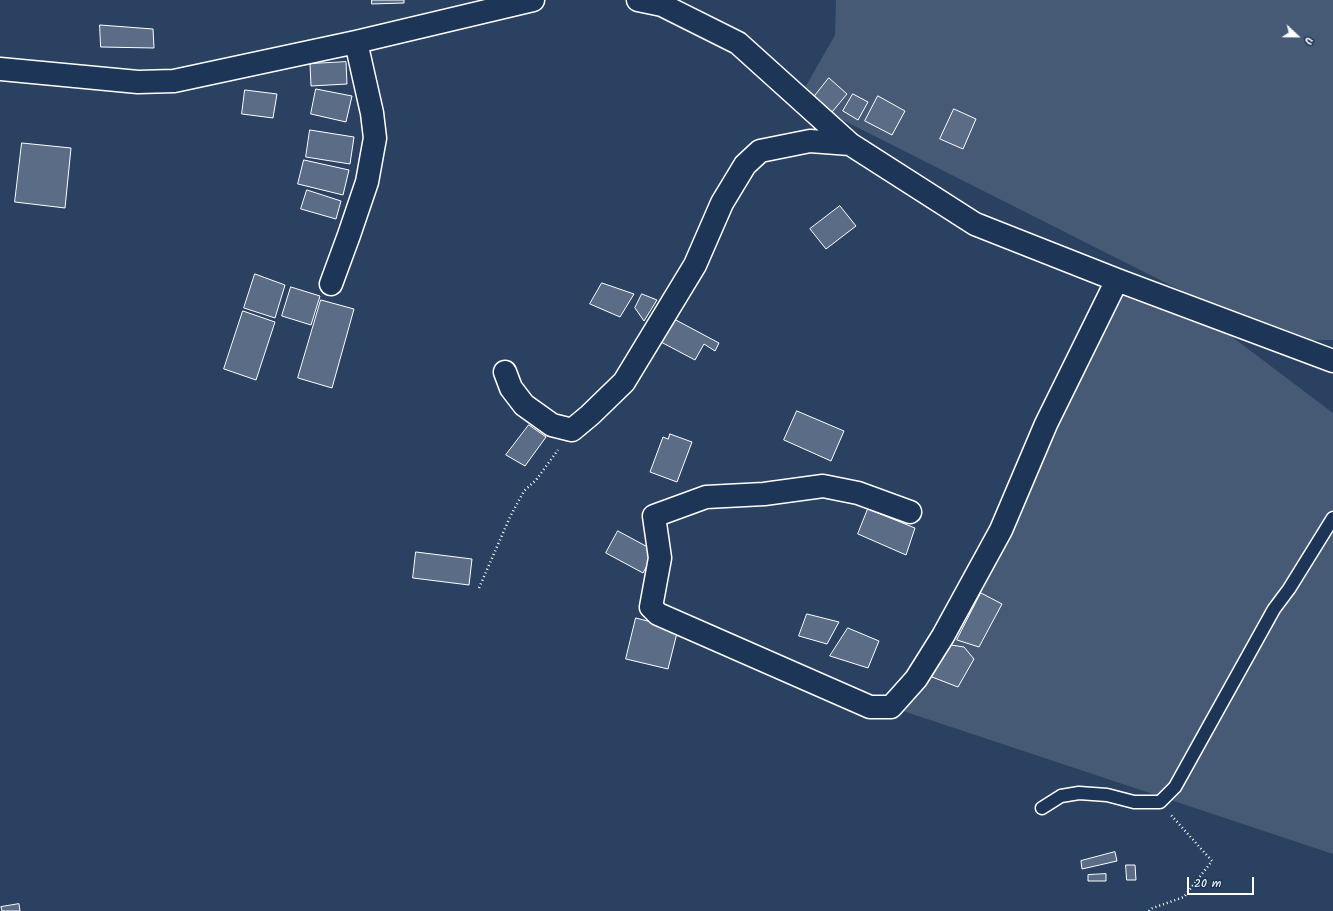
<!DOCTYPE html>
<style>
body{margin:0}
#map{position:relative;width:1333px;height:911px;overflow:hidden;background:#2a4161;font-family:Kalam,sans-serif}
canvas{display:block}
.north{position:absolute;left:1277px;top:16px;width:40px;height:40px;-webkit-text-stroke:3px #1d3557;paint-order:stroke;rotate:112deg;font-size:11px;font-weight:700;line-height:16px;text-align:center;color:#fff}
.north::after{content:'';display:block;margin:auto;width:14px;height:18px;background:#fff;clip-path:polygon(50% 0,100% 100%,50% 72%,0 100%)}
.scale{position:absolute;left:1187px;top:877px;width:67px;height:18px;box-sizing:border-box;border:2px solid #fff;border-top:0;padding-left:5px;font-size:12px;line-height:14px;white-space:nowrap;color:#fff;-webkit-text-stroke:3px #1d3557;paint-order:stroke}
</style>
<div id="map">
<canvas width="1333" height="911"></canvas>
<div class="north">U</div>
<div class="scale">20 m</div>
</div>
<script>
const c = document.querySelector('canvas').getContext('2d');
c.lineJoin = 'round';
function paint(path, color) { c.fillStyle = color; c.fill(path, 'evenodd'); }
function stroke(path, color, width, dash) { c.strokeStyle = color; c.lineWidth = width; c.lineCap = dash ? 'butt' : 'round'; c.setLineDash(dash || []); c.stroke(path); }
paint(new Path2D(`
 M836,0H1333V340L1281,341L799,98L835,35Z
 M1120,295L1231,336L1333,413V854L891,707Z`), '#465975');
const building = new Path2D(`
 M372,0H404V3L372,4Z
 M100,25L153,29L154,48L101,47Z
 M346,62L347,84L311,86L310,64Z
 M829,78L847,94L832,112L814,97Z
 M316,89L352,96L346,122L311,114Z
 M245,90L277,94L273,118L242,114Z
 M853,94L868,102L858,120L843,111Z
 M878,96L905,111L892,135L865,121Z
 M954,109L976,119L963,149L940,139Z
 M310,130L354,137L350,164L306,157Z
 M22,143L71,148L65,208L15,202Z
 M304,160L349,170L343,195L298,184Z
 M307,190L341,201L336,219L301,209Z
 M840,206L856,226L826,249L810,229Z
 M255,274L285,285L275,318L244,308Z
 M602,283L634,294L620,317L590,304Z
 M291,287L320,296L311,325L282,316Z
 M642,294L657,300L644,321L635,308Z
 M321,300L354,309L332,388L298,378Z
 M243,311L275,322L256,380L224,369Z
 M674,319L719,343L715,351L704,344L695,360L661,342Z
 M797,411L844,431L831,461L784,440Z
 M529,425L546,437L525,466L506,455Z
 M670,434L692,442L677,482L650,472L663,437L668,439Z
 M868,509L915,528L906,555L858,534Z
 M618,531L655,551L643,573L606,553Z
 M416,552L472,559L469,585L413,578Z
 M981,593L1002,604L979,647L957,640Z
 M807,614L839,622L827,644L799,636Z
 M636,618L678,629L668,669L626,659Z
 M848,628L879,641L868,668L830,656Z
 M951,645L964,647L974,659L958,687L932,677Z
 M1115,852L1117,861L1082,869L1081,861Z
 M1126,865H1135L1136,880H1127Z
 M1106,874V881H1088V875Z
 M19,904L20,911H2L1,907Z`);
paint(building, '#5b6c86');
stroke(building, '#fff', 1);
const lane = new Path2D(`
 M1042,808L1061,796L1079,793L1107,795L1134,802H1160L1175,787L1274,609L1289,589L1333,518`);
const street = new Path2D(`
 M638,0L662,5L738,43L850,144L975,224L1117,280L1333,361
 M0,69L138,82L174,81L356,42L533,0
 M331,284L349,235L367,182L375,138L372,113L356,42
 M505,372L511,388L524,405L552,425L572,430L590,415L624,382L695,265L722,203L745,165L760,151L810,141L850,144
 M910,512L858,493L823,486L764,494L706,497L654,516L660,558L651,607L658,614L870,707H891L916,679L943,636L1001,530L1046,424L1117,280`);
stroke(lane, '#fff', 15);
stroke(street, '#fff', 25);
stroke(new Path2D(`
 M479,588L510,517L524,491L536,480L558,450
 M1149,911L1150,909L1184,897L1212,861L1171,815`), '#fff', 2.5, [1, 3]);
stroke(lane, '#1d3557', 12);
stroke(street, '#1d3557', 22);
</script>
